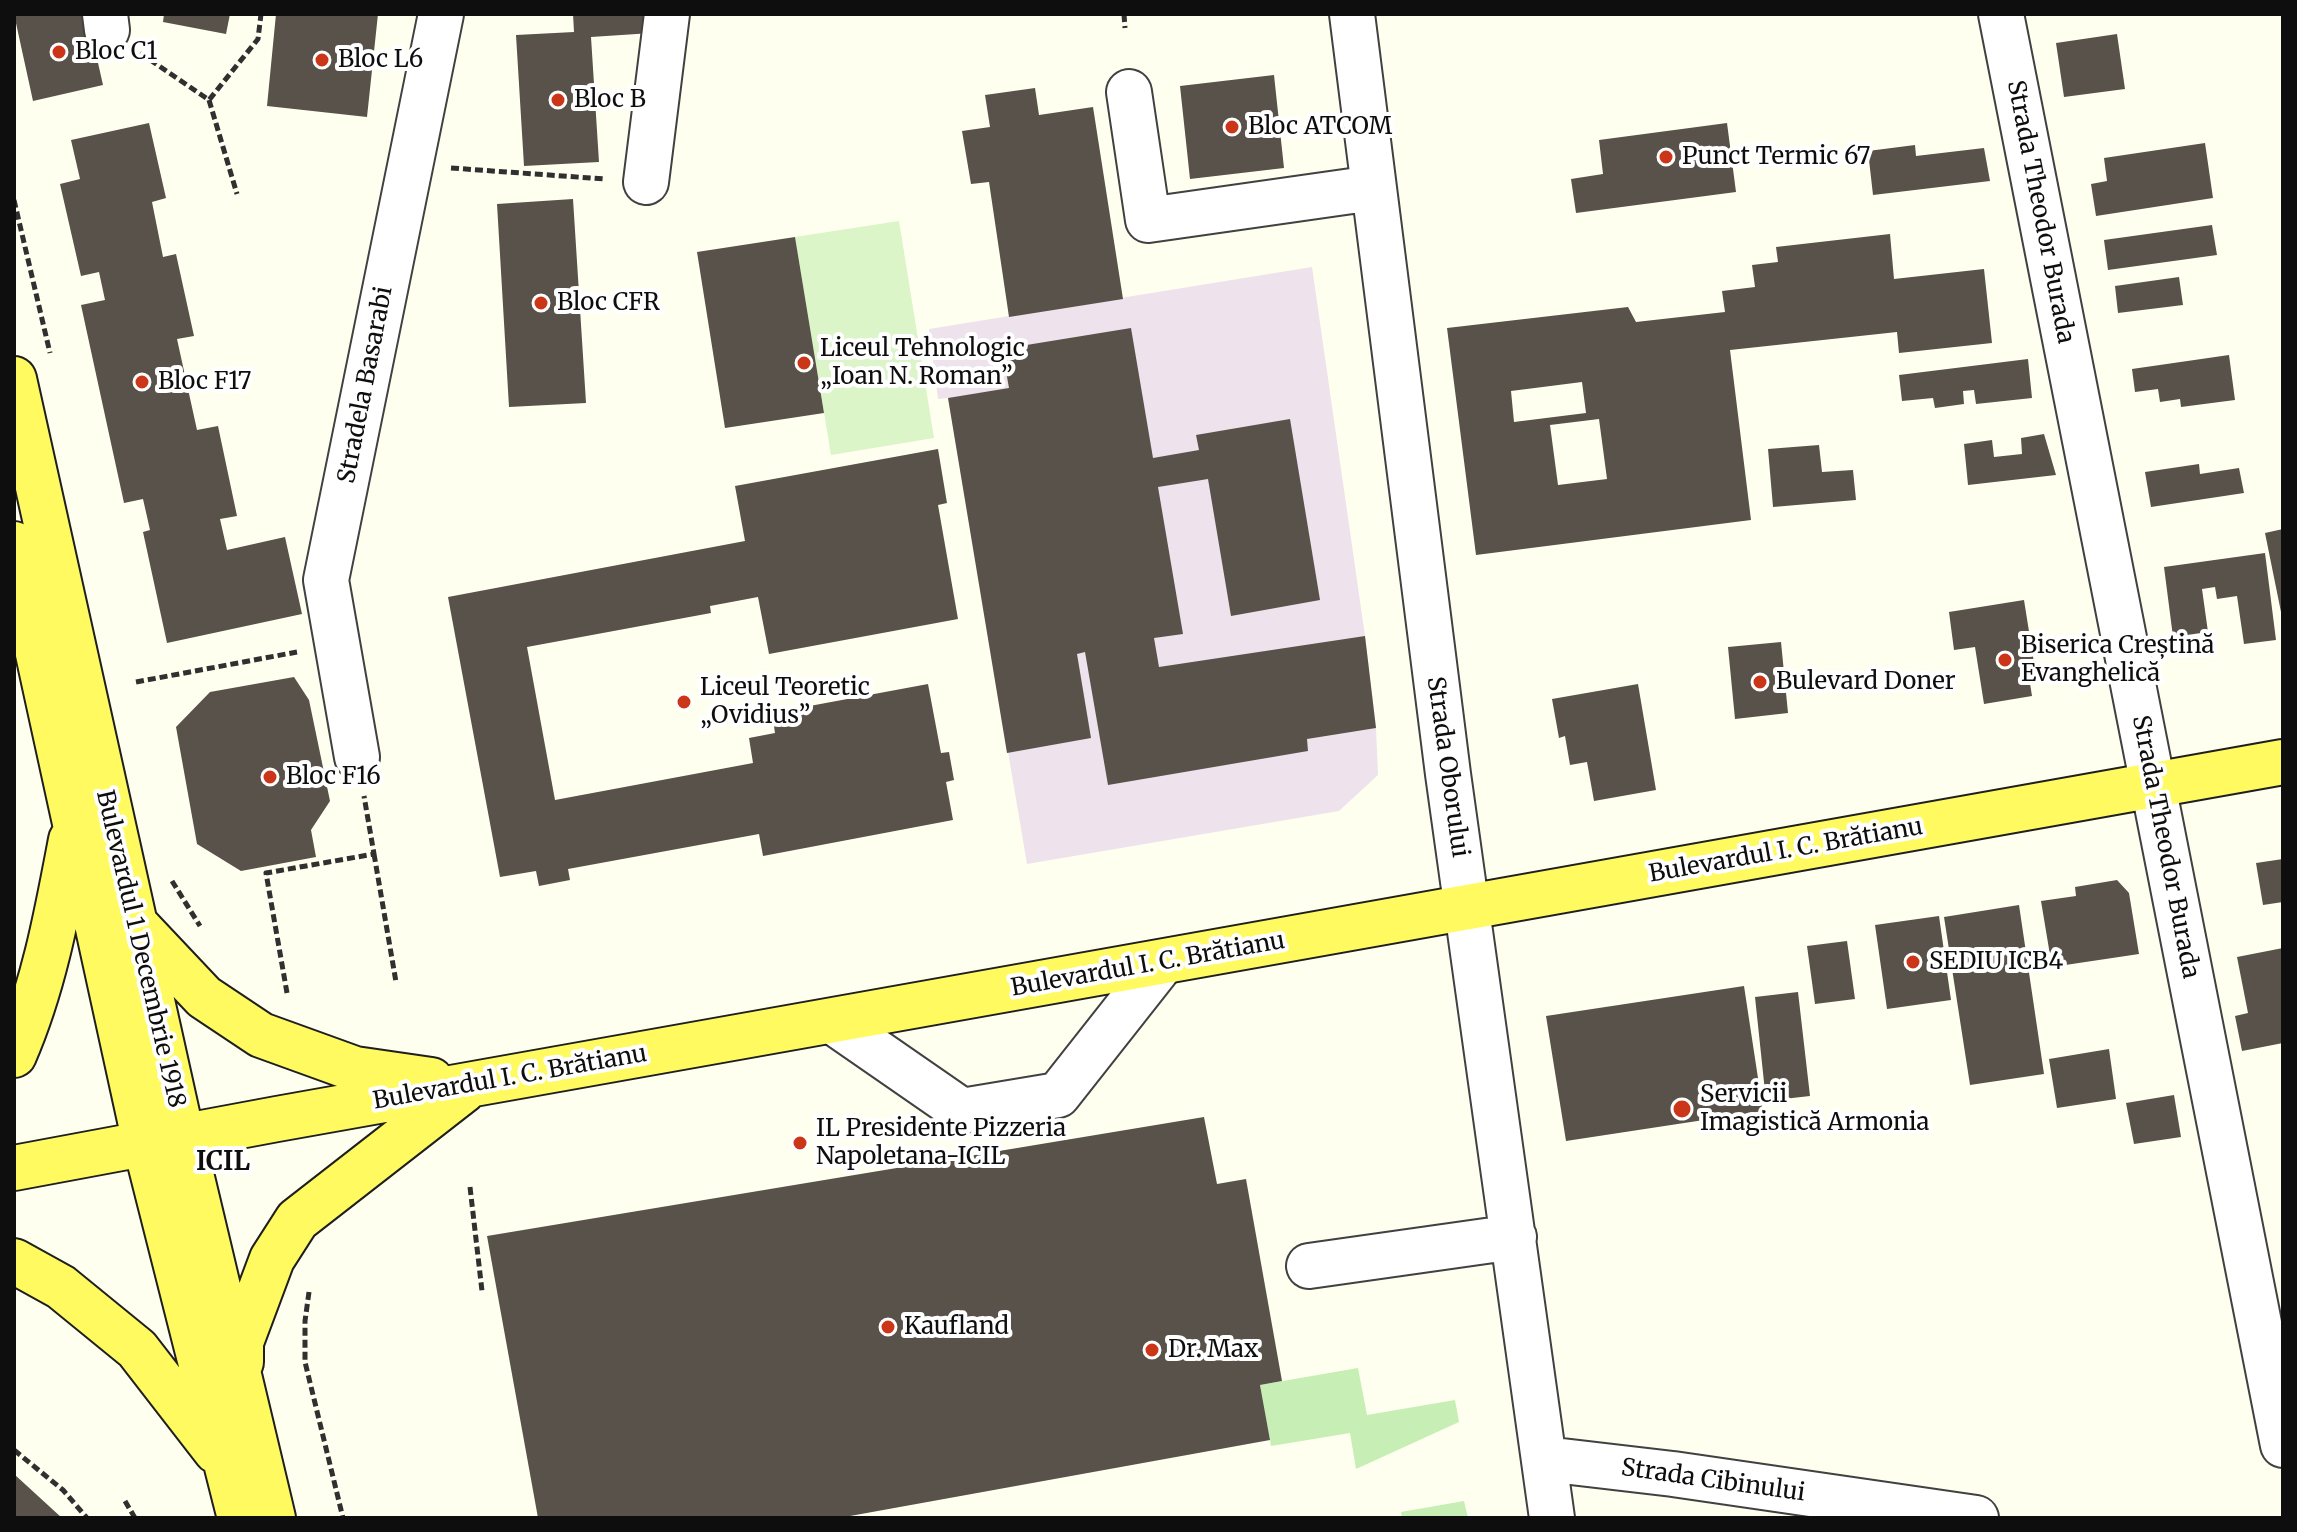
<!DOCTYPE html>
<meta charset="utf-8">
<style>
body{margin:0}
#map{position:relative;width:2297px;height:1532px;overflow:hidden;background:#fffff0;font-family:Merriweather,serif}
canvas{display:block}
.frame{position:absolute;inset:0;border:16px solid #0e0e0e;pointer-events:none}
</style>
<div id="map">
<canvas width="2297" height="1532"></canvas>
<div class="frame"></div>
</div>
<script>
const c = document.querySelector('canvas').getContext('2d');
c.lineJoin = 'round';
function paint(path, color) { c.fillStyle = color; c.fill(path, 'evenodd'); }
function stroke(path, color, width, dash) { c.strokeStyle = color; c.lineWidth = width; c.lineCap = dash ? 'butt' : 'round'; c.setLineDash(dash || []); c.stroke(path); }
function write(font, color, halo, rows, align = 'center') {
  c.font = font + ' Merriweather,serif'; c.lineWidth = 8; c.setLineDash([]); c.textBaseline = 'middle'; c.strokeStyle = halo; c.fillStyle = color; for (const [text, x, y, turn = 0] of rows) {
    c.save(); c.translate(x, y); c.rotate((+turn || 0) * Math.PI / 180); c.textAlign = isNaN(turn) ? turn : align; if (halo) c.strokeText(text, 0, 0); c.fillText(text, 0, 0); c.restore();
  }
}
paint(new Path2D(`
 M1312,267L1365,636L1376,728L1378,775L1339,811L1027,864L948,398L938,399L929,329Z`), '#eee2ec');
paint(new Path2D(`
 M1358,1368L1367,1415L1455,1400L1459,1422L1356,1469L1350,1433L1271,1446L1260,1385Z
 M1464,1501L1468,1518H1402L1401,1512Z`), '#c6eeb5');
paint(new Path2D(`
 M899,221L934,438L831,455L795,237Z`), '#dbf4c8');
paint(new Path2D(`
 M14,14H87L103,85L33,101Z
 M164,14H230L226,34L163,22Z
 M276,14H378L367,117L267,106Z
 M573,14H650L652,33L591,37L599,162L524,166L516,35L574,32Z
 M2117,34L2125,89L2064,97L2056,43Z
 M1274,75L1284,168L1190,179L1180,86Z
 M1035,88L1039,115L1093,107L1123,299L1009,317L989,182L971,184L962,131L990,127L985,95Z
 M149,123L166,198L152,202L163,257L176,254L194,336L177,339L197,430L218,426L237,516L220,519L227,550L285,537L302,614L167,643L143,532L150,530L143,499L124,503L81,305L105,300L99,272L81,276L60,184L80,179L71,140Z
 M1727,123L1736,192L1576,213L1571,179L1603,174L1599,140Z
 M2205,143L2213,198L2096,216L2091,184L2107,181L2104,158Z
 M1915,145L1916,156L1984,148L1990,181L1873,195L1868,151Z
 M573,199L586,403L509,407L497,204Z
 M2212,225L2217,255L2108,270L2104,240Z
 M1890,234L1894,279L1984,269L1992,343L1899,353L1897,332L1730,350L1751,520L1476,555L1447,328L1628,307L1636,322L1725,312L1722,291L1755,287L1752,265L1778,262L1776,247ZM1582,382L1586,413L1514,422L1511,391ZM1599,419L1607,479L1558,485L1550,425Z
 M795,237L824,413L725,428L697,252Z
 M2179,277L2183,305L2118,313L2115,286Z
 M1131,328L1153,458L1199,450L1196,435L1290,419L1320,600L1231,616L1208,479L1158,487L1183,634L1154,638L1159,667L1365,636L1376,728L1307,739L1308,751L1108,785L1085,652L1077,654L1091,738L1007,753L948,398L1009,388L1002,349Z
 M2229,355L2235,400L2181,407L2180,399L2160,402L2158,389L2135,392L2132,369Z
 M2028,359L2032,398L1976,404L1974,390L1963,391L1964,404L1935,408L1933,398L1902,401L1899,375Z
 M2044,434L2056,475L1968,485L1964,444L1992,440L1994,457L2022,454L2021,438Z
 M1819,445L1822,472L1853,470L1856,500L1773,507L1768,449Z
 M938,449L947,503L938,505L958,619L769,654L758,597L710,606L711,613L527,647L555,800L753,763L749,738L775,733L772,713L928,684L941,753L949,752L954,780L946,782L953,820L763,856L759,834L568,869L570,880L539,886L536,871L500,877L448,597L745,541L735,486Z
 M2199,464L2200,474L2239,468L2244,493L2151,507L2145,472Z
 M2283,529V616L2282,617L2265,533Z
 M2265,553L2276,640L2244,644L2237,596L2217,599L2215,587L2202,589L2208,632L2173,637L2164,567Z
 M2024,600L2035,669L2028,671L2032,696L1984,704L1975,647L1954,650L1949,612Z
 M1781,642L1788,713L1735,719L1728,647Z
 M294,677L309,700L330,801L311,830L316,857L241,871L197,844L176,727L210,692Z
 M1638,684L1656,790L1594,801L1587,762L1570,765L1565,736L1559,738L1552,699Z
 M2283,859V902L2263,905L2256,863Z
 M2117,880L2129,893L2139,954L2052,967L2041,901L2076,896L2075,887Z
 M2019,905L2044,1074L1970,1085L1944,917Z
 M1939,916L1951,1000L1887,1009L1875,925Z
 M1847,941L1855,999L1815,1004L1807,946Z
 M2283,948V1043L2242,1051L2235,1016L2248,1013L2237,957Z
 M1744,986L1763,1111L1566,1141L1546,1016Z
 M1798,992L1810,1096L1766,1101L1755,997Z
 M2109,1049L2116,1099L2057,1108L2049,1059Z
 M2174,1095L2181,1137L2134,1144L2126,1103Z
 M1204,1117L1217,1184L1246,1179L1282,1381L1260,1385L1270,1440L839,1518H538L487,1236Z
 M14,1474L62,1518H14Z`), '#58524a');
const minor = new Path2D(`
 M105,14L107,30
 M1352,14L1448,774L1552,1518
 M2001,14L2283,1445
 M1129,92L1148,220L1373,188
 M646,182L667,14
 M357,757L326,580L441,14
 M832,1021L962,1111L1058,1095L1162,963
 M1309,1266L1514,1237
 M1545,1459L1673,1474L1976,1518`);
const major = new Path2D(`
 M14,379L182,1136L273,1518
 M14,544L145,1143L240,1518
 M137,926L204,997L261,1035L355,1069L431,1080
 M14,1055C44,986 57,914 71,840
 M14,1168L277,1119L2283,762
 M14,1261L61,1287L137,1349L216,1451
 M241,1362V1342L272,1259L297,1220L464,1090`);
stroke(minor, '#414141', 48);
stroke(major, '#1f1f1f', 48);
stroke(new Path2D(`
 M1124,14L1125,28
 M140,53L209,100L258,39L261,14
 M209,100L237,194
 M451,168L605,179
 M14,200L50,353
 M136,682L297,652
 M374,854L396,982
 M172,881L200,926
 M287,993L266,873L374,854L364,796
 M470,1187L482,1291
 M309,1292L305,1321V1362L343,1518
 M14,1450L63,1490L87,1518
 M125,1501L135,1518`), '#303030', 5, [8, 4]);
stroke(minor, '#fff', 44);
stroke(major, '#fffa60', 44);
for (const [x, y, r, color] of [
 [59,52,8,"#cb3619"],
 [322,60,8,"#cb3619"],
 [558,100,8,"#cb3619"],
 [1232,127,8,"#cb3619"],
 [1666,157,8,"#cb3619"],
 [541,303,8,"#cb3619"],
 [804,363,8,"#cb3619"],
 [142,382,8,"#cb3619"],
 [2005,660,8,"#cb3619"],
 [1760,682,8,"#cb3619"],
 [684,702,8,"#cb3619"],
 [270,777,8,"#cb3619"],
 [1913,962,8,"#cb3619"],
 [1682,1109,10,"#cb3619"],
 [800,1143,8,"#cb3619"],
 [888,1327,8,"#cb3619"],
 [1152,1350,8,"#cb3619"]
]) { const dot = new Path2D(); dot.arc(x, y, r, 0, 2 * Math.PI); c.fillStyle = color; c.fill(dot); stroke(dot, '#fff', 3); }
write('24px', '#0e0e0e', '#fff', [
 ["Bloc C1",75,52],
 ["Bloc L6",338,60],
 ["Bloc B",574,100],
 ["Bloc ATCOM",1248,127],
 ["Punct Termic 67",1682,157],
 ["Bloc CFR",557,303],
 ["Liceul Tehnologic",820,349],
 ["„Ioan N. Roman”",820,377],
 ["Bloc F17",158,382],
 ["Biserica Creștină",2021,646],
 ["Evanghelică",2021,674],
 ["Bulevard Doner",1776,682],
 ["Liceul Teoretic",700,688],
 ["„Ovidius”",700,716],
 ["Bloc F16",286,777],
 ["SEDIU ICB4",1929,962],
 ["Servicii",1700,1095],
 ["Imagistică Armonia",1700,1123],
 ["IL Presidente Pizzeria",816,1129],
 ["Napoletana-ICIL",816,1157],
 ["Kaufland",904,1327],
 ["Dr. Max",1168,1350]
], 'left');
write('24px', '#0e0e0e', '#fff', [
 ["Strada Theodor Burada",2040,212,79],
 ["Stradela Basarabi",366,385,-79],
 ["Strada Oborului",1447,767,82],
 ["Strada Theodor Burada",2165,847,79],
 ["Bulevardul I. C. Brătianu",1786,851,-10],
 ["Bulevardul 1 Decembrie 1918",140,949,77],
 ["Bulevardul I. C. Brătianu",1148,965,-10],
 ["Bulevardul I. C. Brătianu",510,1078,-10],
 ["Strada Cibinului",1713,1481,8]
]);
write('bold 26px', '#0e0e0e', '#fff', [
 ["ICIL",223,1163]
]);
</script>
